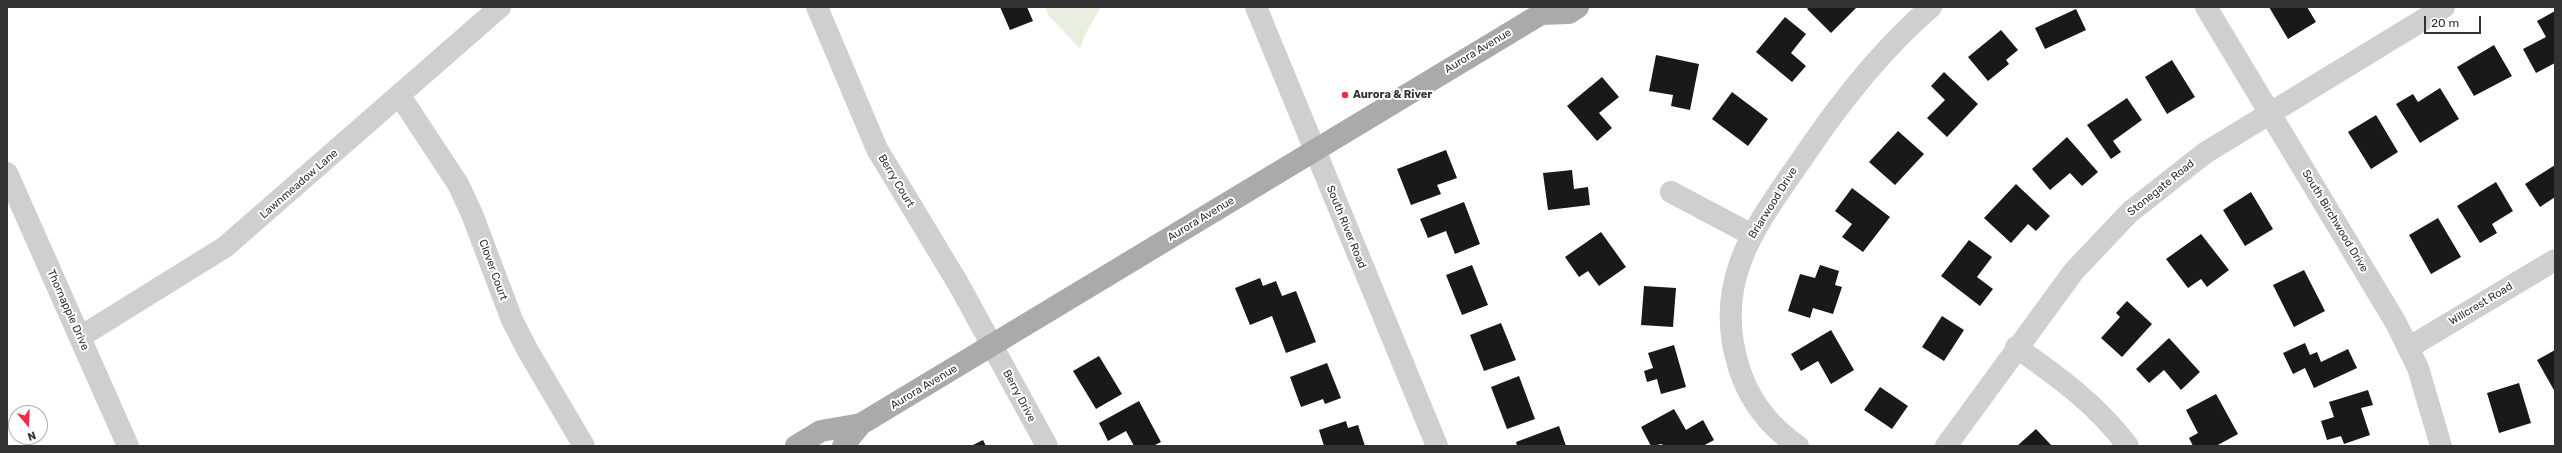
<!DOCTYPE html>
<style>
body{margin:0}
#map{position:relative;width:2562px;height:453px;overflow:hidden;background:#fff;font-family:Rubik,sans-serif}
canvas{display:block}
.frame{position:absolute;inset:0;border:8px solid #323232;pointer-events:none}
.north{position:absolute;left:8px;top:405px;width:40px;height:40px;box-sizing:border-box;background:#fff;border:1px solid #adadad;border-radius:50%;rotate:161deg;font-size:11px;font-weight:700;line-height:16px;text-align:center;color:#323232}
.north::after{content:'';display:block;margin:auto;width:14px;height:18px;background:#f02c45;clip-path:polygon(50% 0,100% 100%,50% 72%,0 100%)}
.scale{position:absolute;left:2424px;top:16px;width:57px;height:18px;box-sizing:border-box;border:2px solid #323232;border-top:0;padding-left:5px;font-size:12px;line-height:14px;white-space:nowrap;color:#323232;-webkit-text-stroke:3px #fff;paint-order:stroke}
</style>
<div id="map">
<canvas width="2562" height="453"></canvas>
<div class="frame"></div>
<div class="north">N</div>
<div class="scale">20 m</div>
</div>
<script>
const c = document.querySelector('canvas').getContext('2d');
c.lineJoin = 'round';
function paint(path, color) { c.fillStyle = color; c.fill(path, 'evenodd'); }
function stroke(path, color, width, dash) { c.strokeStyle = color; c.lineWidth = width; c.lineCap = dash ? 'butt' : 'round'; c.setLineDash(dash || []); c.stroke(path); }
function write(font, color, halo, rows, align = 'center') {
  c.font = font + ' Rubik,sans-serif'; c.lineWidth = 4; c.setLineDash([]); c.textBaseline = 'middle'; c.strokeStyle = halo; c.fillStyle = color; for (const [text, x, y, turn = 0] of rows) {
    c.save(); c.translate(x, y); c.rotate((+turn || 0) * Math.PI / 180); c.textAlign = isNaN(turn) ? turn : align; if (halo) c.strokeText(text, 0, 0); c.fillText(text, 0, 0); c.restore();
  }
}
paint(new Path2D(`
 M1046,7H1101L1086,33L1080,49L1048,15Z`), '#e9efe0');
paint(new Path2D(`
 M1000,7H1027L1033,21L1010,30Z
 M1809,7H1857L1831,33L1807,9Z
 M2269,7H2307L2316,22L2288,39Z
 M2076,9L2086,30L2045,49L2035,28Z
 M2555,11V63L2536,73L2523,49L2546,37L2537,21Z
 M1785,17L1806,34L1791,53L1806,66L1792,82L1756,52Z
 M2001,30L2018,50L2006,60L2009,64L1988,81L1968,57Z
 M2494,45L2512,76L2474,96L2457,67Z
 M1656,55L1699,64L1690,110L1671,106L1673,95L1649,91Z
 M2172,60L2195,97L2167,114L2145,77Z
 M1944,72L1978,104L1947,137L1927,118L1945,100L1931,86Z
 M1602,77L1619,97L1599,113L1612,128L1597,141L1567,106Z
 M2440,88L2459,119L2420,143L2396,104L2413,94L2418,102Z
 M1732,92L1768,119L1748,146L1712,119Z
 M2127,98L2142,120L2113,141L2121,152L2111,159L2087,125Z
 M2376,115L2398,152L2371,169L2348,132Z
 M1898,131L1924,154L1895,185L1869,162Z
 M2067,137L2098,172L2082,186L2070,173L2050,190L2032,169Z
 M1446,150L1457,178L1437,185L1441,194L1411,205L1397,169Z
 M2555,165V197L2540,207L2525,184Z
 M1572,170L1574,189L1588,187L1590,205L1548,210L1543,173Z
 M2496,182L2513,211L2492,224L2497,233L2480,243L2457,206Z
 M2016,184L2050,216L2036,231L2028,224L2011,243L1984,218Z
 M1852,188L1890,217L1863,252L1842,237L1852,224L1835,211Z
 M2251,192L2273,229L2245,246L2223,210Z
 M1464,202L1480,244L1455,254L1446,231L1428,238L1420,219Z
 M2438,218L2461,257L2431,274L2409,235Z
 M1601,232L1626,267L1599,286L1588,271L1579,277L1565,257Z
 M2201,234L2229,270L2207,287L2201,279L2188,288L2166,259Z
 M1969,240L1992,257L1977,277L1993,289L1980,306L1941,276Z
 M1472,265L1488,305L1462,315L1446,275Z
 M1820,265L1839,271L1835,285L1842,287L1833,314L1813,308L1810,318L1788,311L1800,274L1815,278Z
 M2304,270L2325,311L2294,327L2273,285Z
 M1260,278L1263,286L1276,281L1282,296L1296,291L1316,342L1286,353L1272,316L1250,325L1235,288Z
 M1644,286L1676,288L1673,327L1641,325Z
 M2127,301L2152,324L2122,357L2101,338L2120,317L2116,313Z
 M1942,316L1964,330L1944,361L1922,347Z
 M1501,323L1516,360L1484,371L1470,335Z
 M1831,330L1854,370L1831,384L1818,361L1801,371L1791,354Z
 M2169,338L2200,372L2181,390L2164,370L2149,383L2136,369Z
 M2305,343L2310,355L2317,352L2321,362L2348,349L2357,368L2314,388L2305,368L2293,374L2283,353Z
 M1674,345L1686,387L1661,394L1657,379L1647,382L1644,371L1653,368L1648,353Z
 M2555,350V392L2537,360Z
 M1099,356L1122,394L1096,409L1073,371Z
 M1327,363L1341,398L1325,404L1323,399L1301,407L1290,377Z
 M1519,376L1535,419L1507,429L1491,387Z
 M2519,383L2531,423L2499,433L2487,393Z
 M1880,387L1908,406L1892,429L1864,410Z
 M2368,390L2373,405L2361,408L2370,435L2344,444L2341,436L2327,440L2321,421L2334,417L2329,402Z
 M2216,394L2238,434L2216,446H2193L2189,438L2198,433L2186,410Z
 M1139,401L1161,442L1153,446H1134L1126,431L1108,441L1099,423Z
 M1674,409L1686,430L1703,420L1714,440L1703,446H1663L1662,444L1651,446L1641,427Z
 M1346,421L1348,428L1358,425L1365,446H1324L1319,430Z
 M1559,426L1566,446H1517L1516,442Z
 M2036,429L2052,446H2017Z
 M983,440L986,446H971Z`), '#191919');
stroke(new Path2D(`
 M817,7L877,149L959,285L1047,446
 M1256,7L1437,446
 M2206,7L2396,323L2418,368L2441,446
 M400,96L458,184L472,214L512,320L528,351L584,446
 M7,173L128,446
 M1671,192L1752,235
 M80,337L225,247L500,7
 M2016,347C2060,378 2096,404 2128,446
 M2408,348L2555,260
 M1798,446C1770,427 1749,400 1739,368C1711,280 1757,224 1804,156C1841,101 1881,50 1931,7
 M1946,446L2074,271L2130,212L2205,153L2444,7`), '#cfcfcf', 22);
stroke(new Path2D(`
 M796,446L821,431L861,424
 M843,446L861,424L1541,14L1569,13L1578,7`), '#aaa', 22);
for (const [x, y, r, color] of [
 [1345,95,4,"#f02c45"]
]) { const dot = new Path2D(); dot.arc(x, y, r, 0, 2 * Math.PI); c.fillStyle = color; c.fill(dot); stroke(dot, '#fff', 1.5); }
write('11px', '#323232', '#fff', [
 ["Aurora Avenue",1478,51,-31],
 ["Berry Court",896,181,59],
 ["Lawnmeadow Lane",299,184,-41],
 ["Stonegate Road",2161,188,-39],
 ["Briarwood Drive",1773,203,-58],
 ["Aurora Avenue",1201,219,-31],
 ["South Birchwood Drive",2335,221,59],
 ["South River Road",1346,227,68],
 ["Clover Court",493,270,70],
 ["Willcrest Road",2481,304,-31],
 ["Thornapple Drive",68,310,66],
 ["Aurora Avenue",924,387,-31],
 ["Berry Drive",1019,396,62]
]);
write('bold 11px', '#323232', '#fff', [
 ["Aurora & River",1353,95]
], 'left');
</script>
